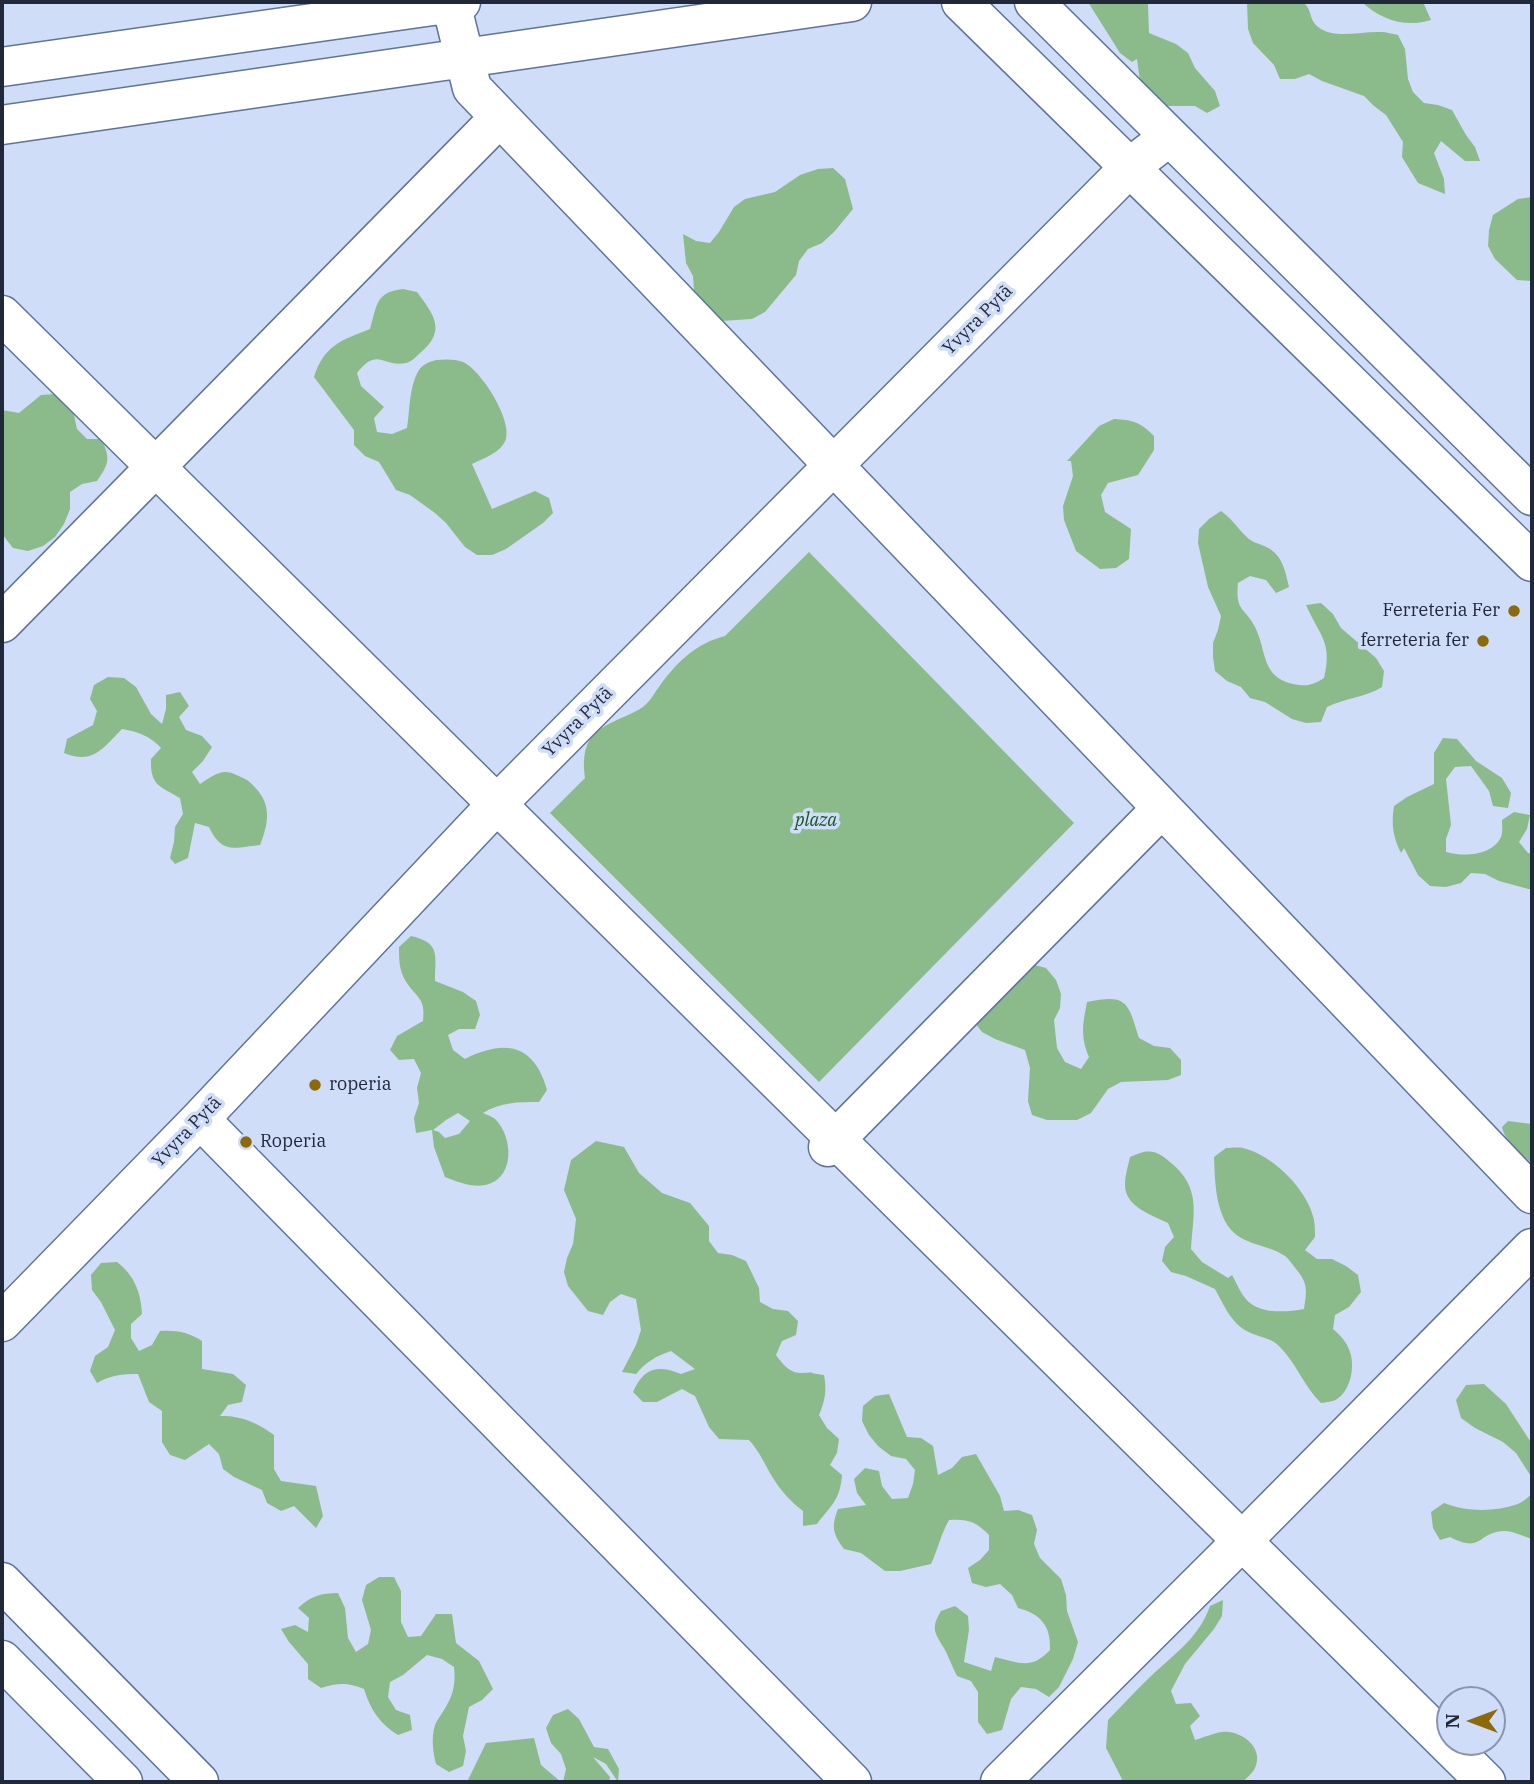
<!DOCTYPE html>
<meta charset="utf-8">
<style>
body{margin:0}
#map{position:relative;width:1534px;height:1784px;overflow:hidden;background:#cfddf8;font-family:"IBM Plex Serif",serif}
canvas{display:block}
.frame{position:absolute;inset:0;border:4px solid #202839;pointer-events:none}
.north{position:absolute;left:1436px;top:1686px;width:70px;height:70px;box-sizing:border-box;background:#cfddf8;border:2px solid #8995ac;border-radius:50%;rotate:270deg;font-size:19px;font-weight:700;line-height:28px;text-align:center;color:#202839}
.north::after{content:'';display:block;margin:auto;width:24px;height:32px;background:#8c690a;clip-path:polygon(50% 0,100% 100%,50% 72%,0 100%)}
</style>
<div id="map">
<canvas width="1534" height="1784"></canvas>
<div class="frame"></div>
<div class="north">N</div>
</div>
<script>
const c = document.querySelector('canvas').getContext('2d');
c.lineJoin = 'round';
function paint(path, color) { c.fillStyle = color; c.fill(path, 'evenodd'); }
function stroke(path, color, width, dash) { c.strokeStyle = color; c.lineWidth = width; c.lineCap = dash ? 'butt' : 'round'; c.setLineDash(dash || []); c.stroke(path); }
function write(font, color, halo, rows, align = 'center') {
  c.font = font + ' "IBM Plex Serif",serif'; c.lineWidth = 7; c.setLineDash([]); c.textBaseline = 'middle'; c.strokeStyle = halo; c.fillStyle = color; for (const [text, x, y, turn = 0] of rows) {
    c.save(); c.translate(x, y); c.rotate((+turn || 0) * Math.PI / 180); c.textAlign = isNaN(turn) ? turn : align; if (halo) c.strokeText(text, 0, 0); c.fillText(text, 0, 0); c.restore();
  }
}
paint(new Path2D(`
 M1088,2H1151L1148,4L1149,33L1176,44L1188,53L1195,68L1215,91L1220,106L1207,113L1195,106H1165L1141,89L1137,59L1132,62L1120,53Z
 M1247,2H1303C1314,11 1307,20 1321,29C1337,39 1363,31 1381,32C1387,32 1392,34 1398,35L1405,49L1408,79L1413,92L1424,103L1438,105L1452,110L1466,135L1475,147L1480,161H1465L1441,141L1434,153L1444,179L1445,194L1418,183L1402,157L1403,142L1386,115L1374,106L1364,96L1322,81L1309,74L1295,79H1280L1274,65L1253,43L1248,29Z
 M1362,2H1423L1431,20C1406,28 1381,20 1362,2Z
 M833,168L845,179L853,209L834,232L822,243L808,249L799,261L796,275L765,312L752,319L721,321L695,304L693,276L686,263L683,234L696,241L710,243L719,232L734,207L745,199L775,192L800,175L818,169Z
 M1532,197V281L1517,280L1495,259L1488,246L1489,230L1493,215L1518,199Z
 M403,289L417,292C434,315 447,331 420,353C416,357 411,362 406,363C383,368 378,346 357,373L361,386L384,407L374,418L377,432L392,434L407,428C410,410 409,386 419,370C422,365 430,361 437,360C445,359 456,359 463,362C481,370 512,419 506,439C501,453 484,458 472,464L492,509L535,491L549,498L553,513L543,523L506,549L492,555H477L465,547L446,523L435,513L410,495L396,490L379,462L365,456L354,445V430L314,377C324,345 342,340 370,329C377,306 375,292 403,289Z
 M55,394L68,401L74,415L77,429L87,439H101C111,458 109,464 97,481L82,484L70,492V509L64,524L55,537L43,546L28,551L13,548L2,534V410L19,413L41,395Z
 M1114,419C1133,420 1140,422 1154,436V450L1138,475L1108,483L1101,495L1105,512L1131,529L1129,559L1116,568L1100,569L1076,551L1064,520L1063,506L1073,476L1071,461H1067L1099,426Z
 M1221,511C1234,520 1238,530 1249,539C1254,543 1258,543 1264,546C1282,553 1285,570 1289,587L1276,593L1266,580L1250,576L1238,583C1235,612 1245,607 1255,627C1267,651 1261,677 1293,684C1306,687 1313,685 1324,678C1333,642 1319,635 1306,605L1321,603L1333,614L1341,628L1376,658L1384,671L1382,687C1364,698 1345,698 1327,707L1321,722L1306,723L1292,719L1265,702L1250,698L1241,687L1227,681L1215,671L1213,657V643L1218,630L1221,616L1208,587L1198,543L1199,529L1209,519Z
 M809,552L1074,823L819,1082L550,813L585,778C583,764 583,748 592,736C601,725 628,716 640,709C650,703 654,693 661,684C678,661 697,643 725,636Z
 M108,677L124,678L136,687L151,714L162,724L166,709V695L180,692L189,706L179,717L186,730L202,736L212,747L203,761L192,772L200,784C208,779 216,772 226,772C232,772 241,777 247,780C271,799 271,818 260,845C233,848 222,854 209,827L195,823L188,858L175,864L170,858L174,842L175,827L183,814L180,798C160,786 150,786 151,759L161,748C150,736 139,732 122,729C103,748 93,765 64,753L67,739L93,725L97,711L90,699L94,685Z
 M1443,738L1457,739L1476,761L1502,778L1511,793L1508,808L1493,806L1489,791L1471,766L1455,767L1446,779L1451,825L1446,839V852C1463,857 1492,856 1501,837C1503,832 1502,825 1502,820L1514,812L1530,815L1527,829L1519,842L1528,853L1532,854V890L1499,881L1485,874L1471,873L1461,883L1446,887L1430,886L1418,875L1404,848L1401,853C1393,837 1391,824 1394,806L1407,797L1434,784V753Z
 M411,936C441,943 435,955 435,981L463,992L476,1001L480,1015L475,1029H459L448,1035L453,1050L465,1059C505,1039 534,1044 547,1090L539,1102C518,1102 501,1102 483,1113C487,1115 494,1117 497,1121C512,1138 515,1175 489,1184C475,1189 458,1182 445,1177L434,1147L432,1130L416,1133L414,1118L419,1103L417,1088L421,1073L414,1059L399,1060L390,1050L397,1036L423,1021C426,997 416,998 405,980C399,969 399,959 399,947ZM458,1113L470,1121L459,1134L445,1138L439,1132L433,1130L446,1120Z
 M1031,964L1046,968L1056,980L1061,994L1060,1008L1054,1020L1057,1048L1065,1062L1081,1069L1089,1057C1080,1036 1083,1023 1087,1002C1128,993 1128,1003 1139,1038L1154,1046L1170,1048L1181,1060V1075L1168,1080L1121,1082L1108,1089L1091,1113L1077,1120H1047L1032,1115L1028,1101L1030,1068L1025,1050L995,1039L982,1032L972,1019Z
 M1508,1121L1532,1124V1164C1521,1152 1506,1145 1502,1127Z
 M596,1141L624,1147L639,1173L662,1193L690,1203L709,1226V1241L718,1253L732,1255L746,1261L759,1288L760,1302L773,1309L788,1311L798,1321L796,1335L782,1341L776,1355C788,1371 792,1375 813,1372L811,1373L824,1375C827,1390 825,1401 819,1415L827,1428L839,1439L837,1453L830,1465L842,1475C840,1501 831,1505 817,1524L803,1526V1511C791,1502 781,1491 773,1478C765,1465 760,1452 749,1440L719,1439L709,1427L695,1396L682,1389L657,1402H643L633,1392C643,1368 658,1364 681,1374L695,1369L671,1351C656,1356 646,1362 636,1374L622,1372L636,1345L641,1330L636,1299L621,1294L610,1302L603,1315L588,1311L568,1286L564,1272L567,1258L573,1244L576,1219L564,1190L571,1160Z
 M1226,1148C1231,1148 1238,1147 1243,1148C1273,1155 1308,1190 1314,1220C1315,1226 1315,1232 1315,1237L1305,1250L1317,1259H1332L1346,1266L1358,1275L1361,1292L1349,1307L1335,1315L1333,1329C1340,1335 1347,1342 1350,1352C1355,1366 1351,1390 1337,1399C1333,1402 1326,1402 1321,1403C1304,1387 1296,1362 1278,1345C1272,1339 1261,1337 1253,1334C1232,1326 1225,1307 1215,1289L1186,1276L1171,1272L1162,1261L1165,1247L1174,1237L1168,1223C1152,1215 1125,1207 1125,1185C1125,1176 1128,1166 1130,1157C1148,1149 1155,1149 1170,1162C1202,1188 1193,1213 1191,1249L1202,1262L1228,1278L1232,1275C1237,1284 1242,1297 1250,1303C1264,1314 1287,1312 1304,1309C1307,1291 1308,1283 1296,1269C1293,1265 1289,1259 1285,1256C1268,1244 1242,1246 1228,1226C1215,1206 1215,1179 1214,1157Z
 M117,1262C134,1275 141,1292 142,1314L131,1324V1338L139,1351L152,1345L160,1331C177,1330 188,1332 202,1341V1369L233,1374L246,1385L242,1402L228,1405L220,1416C240,1415 258,1423 274,1435V1469L281,1481L316,1486L323,1516L316,1528L294,1506L281,1511L267,1503L262,1490L234,1477L223,1469L219,1454L209,1444L185,1460L170,1455L162,1442V1411L149,1402L138,1374C122,1374 111,1375 97,1383L90,1371L95,1356L108,1347L115,1330L101,1302L92,1290L91,1275L101,1263Z
 M1484,1384L1506,1404L1532,1444V1487V1478L1516,1453L1503,1442L1475,1428L1461,1418L1456,1400L1466,1385Z
 M889,1394L907,1437L921,1438L933,1446L938,1475L952,1468L962,1457L976,1454L1000,1496L1004,1511L1018,1510L1032,1515L1037,1530L1034,1544L1040,1558L1061,1579L1066,1595L1067,1611L1078,1642L1073,1659L1059,1687L1049,1697L1036,1689L1021,1687L1011,1699L1002,1730L987,1734L978,1722V1692L971,1681L957,1676C952,1667 949,1657 944,1648C934,1632 931,1628 941,1611L955,1606L968,1616L969,1630L964,1662L991,1671L995,1657C1020,1663 1031,1670 1050,1650C1051,1626 1041,1614 1018,1608L1012,1595L1000,1584L986,1587L972,1583L968,1568L980,1560L989,1550V1535C975,1521 968,1519 949,1520C941,1534 938,1549 931,1564L900,1571H885L861,1553L844,1549C833,1534 831,1527 838,1509L866,1505L857,1493L854,1479L865,1468L879,1471L882,1486L892,1499L908,1498L913,1484L915,1470L906,1459L891,1456L878,1446L869,1435L862,1421L863,1406L875,1396Z
 M1532,1494V1539C1523,1536 1513,1531 1504,1531C1477,1532 1483,1554 1450,1537L1440,1540L1433,1528L1431,1512L1444,1503C1466,1512 1495,1512 1518,1504C1523,1502 1528,1497 1532,1494Z
 M379,1577H394L401,1591V1622L408,1637L421,1636L436,1614H452L456,1643L479,1661L493,1689L482,1700L469,1707L463,1736L466,1751L463,1766L449,1772L436,1764C433,1752 431,1738 435,1725C437,1720 441,1715 444,1710C453,1696 456,1684 454,1667L442,1659L427,1655L403,1675L390,1682L388,1697L396,1710L410,1715L412,1730L398,1735C380,1724 370,1709 364,1689C347,1682 338,1683 321,1688L308,1679V1664L289,1642L281,1629L295,1625L308,1632L309,1618L298,1608C311,1596 321,1593 338,1593L345,1608L348,1638L356,1652L368,1644L371,1630L362,1600L366,1585Z
 M1223,1600L1222,1616L1214,1629L1185,1664L1171,1691L1176,1704L1191,1703L1200,1716L1190,1726L1195,1740C1203,1738 1213,1733 1222,1732C1242,1730 1266,1749 1254,1770C1251,1774 1246,1779 1242,1782H1119L1122,1779L1106,1748L1108,1720C1122,1706 1135,1691 1150,1677C1174,1654 1199,1638 1210,1606Z
 M568,1709L579,1719L594,1747L608,1749L619,1769L618,1782L606,1764L593,1757L610,1777L609,1782H563L566,1769L561,1754L551,1743L546,1728L553,1715Z
 M534,1738L541,1765L561,1782H467L486,1743Z`), '#8bbb8b');
const street = new Path2D(`
 M961,2L1532,562
 M1034,2L1532,496
 M451,3L472,88L1532,1194
 M2,67L461,2
 M2,125L852,2
 M2,315L1486,1782
 M2,623L500,117
 M200,1119L852,1782
 M828,1147L1162,808
 M2,1322L200,1119L496,805L1130,167L1169,137
 M2,1582L199,1782
 M2,1660L123,1782
 M1000,1782L1242,1541L1532,1248`);
stroke(street, '#5f739c', 41);
stroke(street, '#fff', 38);
for (const [x, y, r, color] of [
 [1514,611,7,"#8c690a"],
 [1483,641,7,"#8c690a"],
 [315,1085,7,"#8c690a"],
 [246,1142,7,"#8c690a"]
]) { const dot = new Path2D(); dot.arc(x, y, r, 0, 2 * Math.PI); c.fillStyle = color; c.fill(dot); stroke(dot, '#cfddf8', 2.5); }
write('18px', '#202839', '#cfddf8', [
 ["Yvyra Pytã",978,320,-45],
 ["Yvyra Pytã",578,722,-45],
 ["Yvyra Pytã",187,1132,-46]
]);
write('18px', '#202839', '#cfddf8', [
 ["Ferreteria Fer",1500,611],
 ["ferreteria fer",1469,641],
 ["roperia",329,1085,"left"],
 ["Roperia",260,1142,"left"]
], 'right');
write('italic 18px', '#16561c', '#cfddf8', [
 ["plaza",816,821]
]);
</script>
